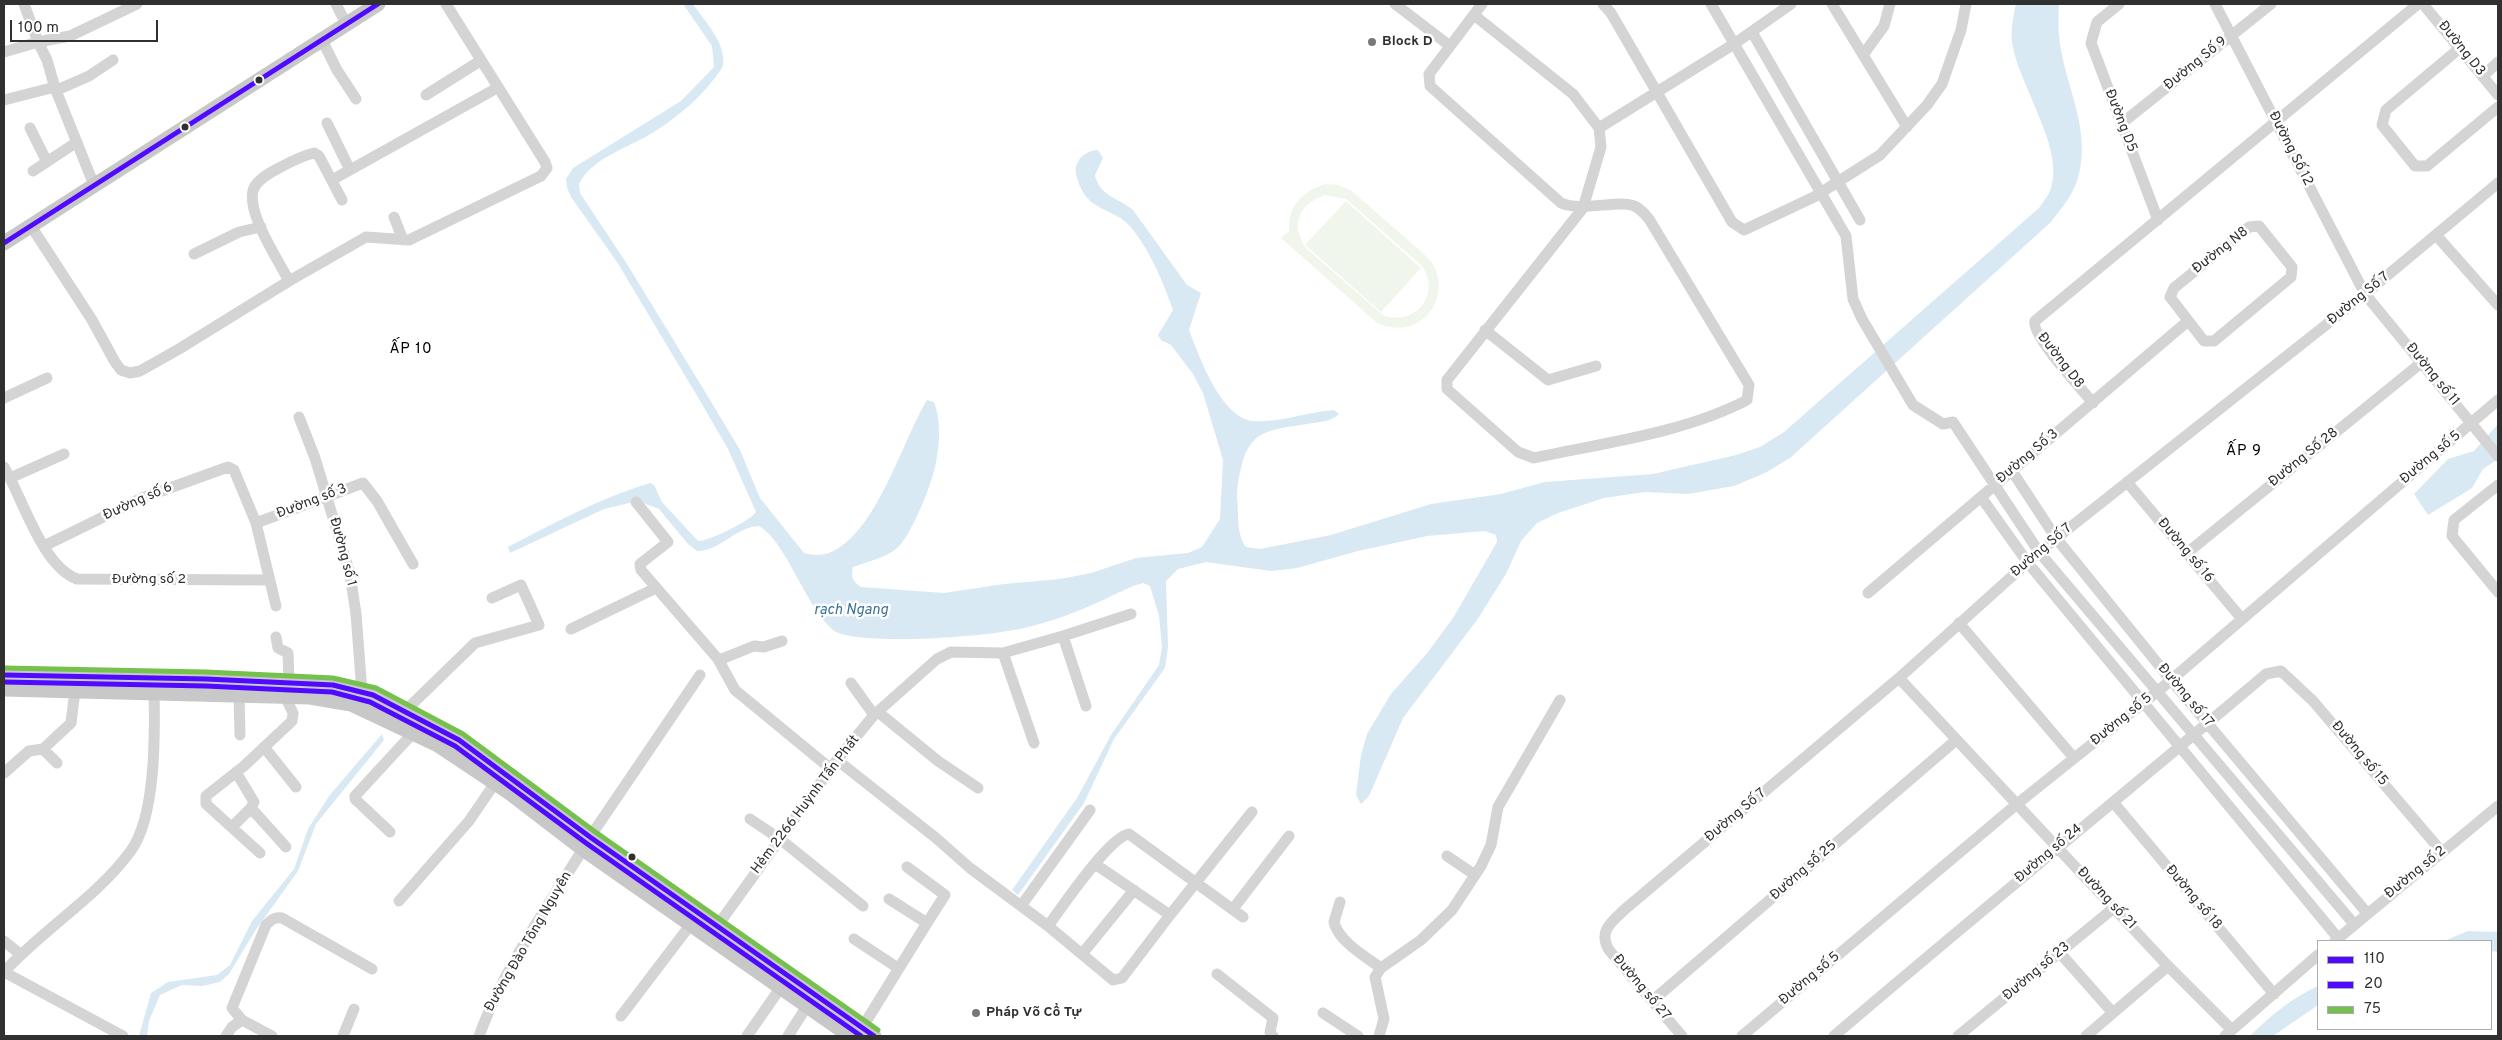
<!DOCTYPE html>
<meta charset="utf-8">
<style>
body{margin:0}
#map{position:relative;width:2502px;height:1040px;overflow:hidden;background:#fff;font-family:Overpass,sans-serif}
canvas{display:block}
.frame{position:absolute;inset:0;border:5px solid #303030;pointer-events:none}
.legend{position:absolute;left:2317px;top:940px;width:175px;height:90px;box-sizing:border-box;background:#fff;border:1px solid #acacac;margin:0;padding:6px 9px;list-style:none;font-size:15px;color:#303030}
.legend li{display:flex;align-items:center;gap:10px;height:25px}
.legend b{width:25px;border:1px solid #acacac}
.scale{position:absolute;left:10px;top:20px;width:148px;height:22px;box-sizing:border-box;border:2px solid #303030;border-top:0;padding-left:6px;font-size:15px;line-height:18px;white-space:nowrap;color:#303030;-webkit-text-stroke:4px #fff;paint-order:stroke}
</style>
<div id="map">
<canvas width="2502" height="1040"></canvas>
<div class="frame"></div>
<ul class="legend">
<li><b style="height:6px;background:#4f0aff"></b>110</li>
<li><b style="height:6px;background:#4f0aff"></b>20</li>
<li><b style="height:6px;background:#76c04d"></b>75</li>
</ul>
<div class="scale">100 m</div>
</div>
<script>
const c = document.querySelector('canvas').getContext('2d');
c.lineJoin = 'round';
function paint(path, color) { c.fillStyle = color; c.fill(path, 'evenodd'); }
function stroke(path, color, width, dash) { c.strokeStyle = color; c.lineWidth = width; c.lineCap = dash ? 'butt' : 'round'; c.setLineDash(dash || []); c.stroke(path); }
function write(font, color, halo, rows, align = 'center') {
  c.font = font + ' Overpass,sans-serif'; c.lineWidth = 5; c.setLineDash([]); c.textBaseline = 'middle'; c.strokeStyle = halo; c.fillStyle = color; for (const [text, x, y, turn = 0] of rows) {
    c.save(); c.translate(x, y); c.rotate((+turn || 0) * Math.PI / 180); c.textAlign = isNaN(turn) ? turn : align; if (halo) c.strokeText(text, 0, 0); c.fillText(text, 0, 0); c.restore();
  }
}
paint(new Path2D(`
 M1325,184L1339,185L1352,191C1371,208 1391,225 1410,242C1418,249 1429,257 1434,266C1443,284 1439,306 1424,318C1410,330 1393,330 1377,323L1281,238L1289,231C1288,205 1302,192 1325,184ZM1325,195L1346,199L1423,267C1440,296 1416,325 1384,316L1306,248C1290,224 1299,204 1325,195Z
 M1346,201L1421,268L1381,312L1305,245Z`), '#f1f6ec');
paint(new Path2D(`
 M683,4H693C705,22 726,42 723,66C708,91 682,114 657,130C632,147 593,156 579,184L580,193L627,264L704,390L740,450L760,498L804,553C816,556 826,556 837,549C879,524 902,442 927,400L934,402C941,421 940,442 936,462C933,482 911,537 896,549C884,558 867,562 853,567C851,577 852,581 861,587L944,593L1004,584L1060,579L1091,573L1136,558L1188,553L1202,547L1220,519L1223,460L1203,393L1193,374L1171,345L1161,340L1158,335L1173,310C1163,282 1152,255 1134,231C1114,204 1088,216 1077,178C1075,171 1075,167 1079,160C1083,154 1091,150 1098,150L1103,158L1095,175C1099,196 1119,198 1133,210L1187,285L1201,293L1189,330C1199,356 1221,418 1253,421C1279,423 1308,412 1334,410L1339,414C1330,422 1319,422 1307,424C1272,430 1250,428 1241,468C1238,479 1237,488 1237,498C1239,514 1236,534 1246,547L1260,549L1331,535L1431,504L1501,494L1545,482L1653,474L1736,455L1760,447L1784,432L2039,208C2043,202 2049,195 2051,188C2065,149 2018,84 2012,42C2011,30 2013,16 2016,4H2059C2058,20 2058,34 2061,50C2069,94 2092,135 2077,181C2072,196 2061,209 2051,222L1790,458L1765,473L1734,486L1688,494L1645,492L1604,498L1558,513L1537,523L1521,541L1506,574L1477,620L1403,718L1369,796L1361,804L1356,795L1361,755L1367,734L1391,694L1428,652L1453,618L1497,542L1496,535L1485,531L1427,536L1358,551L1297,568L1271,571L1206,562L1178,569L1166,581L1168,647L1165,668L1114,739L1084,803L1018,895L1012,890L1077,798L1111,735L1159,665L1162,647L1159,616L1150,586L1143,583L1133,586C1107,598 1081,611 1053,620C1037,625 1018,630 1001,632C973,637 853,646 833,630C805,606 786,541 759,526C735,527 721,551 697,551L688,544L659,509L638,501L604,509L510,553L508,547C554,523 600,498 650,483L654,485L662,502L698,541C707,542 750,521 756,512L728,449L696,394L617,262L571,197L567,188L566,179L573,168L681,101L714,67L712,46Z
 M2498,424V459L2483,469L2472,488L2428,515L2414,494L2448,459L2474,451Z
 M382,734L384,740L316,824L298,871L255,931L229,974L220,982L202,986L182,985L160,995L149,1021L147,1036H139L151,993L168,982L217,975L230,965L252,921L294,869L308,829L329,796Z
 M2468,931L2498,932V952L2491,951V941H2444Z
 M2318,986V1005L2273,1036H2250C2271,1015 2292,998 2318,986Z`), '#d8e9f3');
stroke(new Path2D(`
 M336,4L346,24
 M1395,4L1450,46
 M1603,4L1611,13L1732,222L1744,230L1814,197L1880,155L1927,105L1942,84L1961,30L1966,4
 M1711,4L1846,236L1853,299L1862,319L1913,405L1943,424L1953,422L2039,552L2354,924
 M1832,4L1907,127
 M2119,4L2097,22L2091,43L2158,220
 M2215,4L2365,294L2498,456
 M2423,4L2498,95
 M1474,15L1573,94L1599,128L1601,147L1583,208L1447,380V389L1518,452L1534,458C1603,443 1684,433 1747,400L1749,385L1649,219C1646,215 1642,211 1638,208C1623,197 1584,213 1561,203L1430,86L1429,74L1482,4
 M1752,32L1860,220
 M322,40L337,70L356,99
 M2460,48L2386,110L2382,125L2415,166H2427L2498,107
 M4,52L38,42L24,4
 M1863,55L1884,26L1890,4
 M2483,76L2498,62
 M57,90L89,76L113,60
 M426,95L480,61
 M4,100L55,87
 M327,123L350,170
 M2121,124L2271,4
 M30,128L47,162
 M1599,128L1734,44L1791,4
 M33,171L77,142
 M332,180L497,88
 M94,185L55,88L47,60L38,42L70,36L137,4
 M394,217L403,240
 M31,226L92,320L115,362L121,370L130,373L140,371L179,349L289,281L366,237L409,240L541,176L547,168L545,162L446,4
 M2259,226L2292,267L2291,277L2214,341H2204L2170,297L2174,288L2249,227Z
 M2436,235L2498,305
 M194,254L239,232L261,227
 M289,281C279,261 242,207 255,186C260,178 271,172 279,168C290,162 301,156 314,153L319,156L342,200
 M1485,330L1548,380L1596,366
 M4,398L47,378
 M2093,403C2083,390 2030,334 2035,321L2418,4
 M299,417L315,458L350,574L356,614L362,692
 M4,467C23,499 42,566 77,579L270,580
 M2012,471L2056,538L2171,680L2367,913
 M10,478L64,454
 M2127,482L2242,619
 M2498,485L2454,520L2452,536L2498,592
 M1981,497L2028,563L2338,938
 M636,502L668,542L640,564L641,570L718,659L735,690L831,769
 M256,523L363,483L377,501L413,564
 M44,546L142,498L228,467L234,470L256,523L276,606
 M2187,553L2421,363
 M1868,593L2188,321
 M1959,623L2074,758
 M571,629L656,588
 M1063,636L1086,706
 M276,637L278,648L288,653L289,683
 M1003,653L1034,743
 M719,660L754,646L764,647L782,641
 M1899,678L2168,966L2232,1030
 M851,683L874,715
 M239,695L240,735
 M405,711L475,643L539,625L521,585L492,598
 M878,712L938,761L978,788
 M264,747L296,787
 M43,749L57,763
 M837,760L936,838L970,868L1048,926L1113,980L1122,978L1170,915
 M4,773L29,751L43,749L71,723L75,690
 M2113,802L2274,994
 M251,808L286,847
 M750,819L780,839L863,906
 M232,827L251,808L254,802L236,772
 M390,832L355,799V796L413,733
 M590,837L700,675
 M260,853L206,804V796L244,766L292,721L293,713L285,696
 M1447,856L1475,875
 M1095,864L1170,915L1252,812
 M907,867L945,895L927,923
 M399,901L469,821L495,783
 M1340,902L1334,922C1338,941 1366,957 1381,968
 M1021,906L1090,810
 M1233,909L1289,836
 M718,925L837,760L874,715L937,659L951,652L1003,653L1063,636L1131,614
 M1048,926C1062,907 1109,837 1129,834L1243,917
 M854,939L898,968
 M4,941L20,954
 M2335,941L2498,806
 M2060,953L2113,1013
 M1082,954L1134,890
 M4,972C43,929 95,899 130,852C156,818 155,734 154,692
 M4,972L123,1036
 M1217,974L1273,1018L1270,1032L1273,1036
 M1652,1001L1955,741
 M1323,1013L1358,1036
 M621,1016L691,924
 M862,1028L927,923L889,899
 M226,1036L232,1027L242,1020
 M272,1036L242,1020L232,1008L266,925C271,920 274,917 282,918L372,969
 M343,1036L354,1009
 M479,1036C503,970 546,909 583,849
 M747,1036L781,987
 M788,1036L807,1006
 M1379,1036L1384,1019L1375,977L1381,968L1421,940L1452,910L1481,866L1491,845L1498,807L1560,700
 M1682,1036L1609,950C1598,931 1611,923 1624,910L1899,678L2039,552L2365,294L2498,183
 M1742,1036L2017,804L2157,692L2498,400
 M1834,1036C1977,914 2123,795 2266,674L2281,671L2313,701L2442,852
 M1958,1036L2115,907
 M2086,1036L2168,966
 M2225,1036L2318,955`), '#d4d4d4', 11);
stroke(new Path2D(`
 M4,243L378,4
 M4,675L206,679L333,685L373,695L459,740L590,837L690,905L874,1036
 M4,689L310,697L351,704L438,745L510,793L583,849L850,1036`), '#c8c8c8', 15);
stroke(new Path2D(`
 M4,243L378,4
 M4,675L206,679L333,685L373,695L459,740L590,837L874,1036`), '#4f0aff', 5);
stroke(new Path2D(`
 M4,682L206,686L332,692L370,702L455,746L586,843L861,1036`), '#4f0aff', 5);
stroke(new Path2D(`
 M4,668L206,672L333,678L376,688L463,734L594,831L878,1030`), '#76c04d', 5);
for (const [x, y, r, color] of [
 [1372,42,5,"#787878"],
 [259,80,4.5,"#303030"],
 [185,127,4.5,"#303030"],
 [632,857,4.5,"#303030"],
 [976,1013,5,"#787878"]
]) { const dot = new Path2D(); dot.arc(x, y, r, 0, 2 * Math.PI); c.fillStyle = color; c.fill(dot); stroke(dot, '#fff', 2); }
write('bold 14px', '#303030', '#fff', [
 ["Block D",1382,42],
 ["Pháp Võ Cổ Tự",986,1013]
], 'left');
write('14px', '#303030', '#fff', [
 ["Đường D3",2461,49,51],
 ["Đường Số 9",2196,64,-39],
 ["Đường D5",2120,121,69],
 ["Đường Số 12",2290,149,63],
 ["Đường N8",2221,251,-38],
 ["Đường Số 7",2359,299,-39],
 ["Đường D8",2060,361,52],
 ["Đường số 11",2432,375,51],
 ["Đường Số 3",2028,457,-40],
 ["Đường Số 28",2304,458,-39],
 ["Đường số 5",2431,458,-40],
 ["Đường số 6",138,502,-24],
 ["Đường số 3",312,502,-21],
 ["Đường Số 7",2042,551,-40],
 ["Đường số 16",2185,551,50],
 ["Đường số 1",342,552,75],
 ["Đường số 2",149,580],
 ["Đường số 17",2185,696,50],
 ["Đường số 5",2122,720,-39],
 ["Đường số 15",2359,754,50],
 ["Hẻm 2266 Huỳnh Tấn Phát",806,805,-53],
 ["Đường Số 7",1736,816,-40],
 ["Đường số 24",2049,854,-40],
 ["Đường số 25",1804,871,-41],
 ["Đường số 2",2416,873,-39],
 ["Đường số 18",2193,898,50],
 ["Đường số 21",2106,899,47],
 ["Đường Đào Tông Nguyên",529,942,-60],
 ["Đường số 23",2037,972,-40],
 ["Đường số 5",1810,979,-40],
 ["Đường số 27",1641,988,50]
]);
c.letterSpacing = '1px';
write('15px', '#000', '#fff', [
 ["ẤP 10",411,350],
 ["ẤP 9",2244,452]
]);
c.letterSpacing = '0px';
write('italic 15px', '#387298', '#fff', [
 ["rạch Ngang",851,611]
]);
</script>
